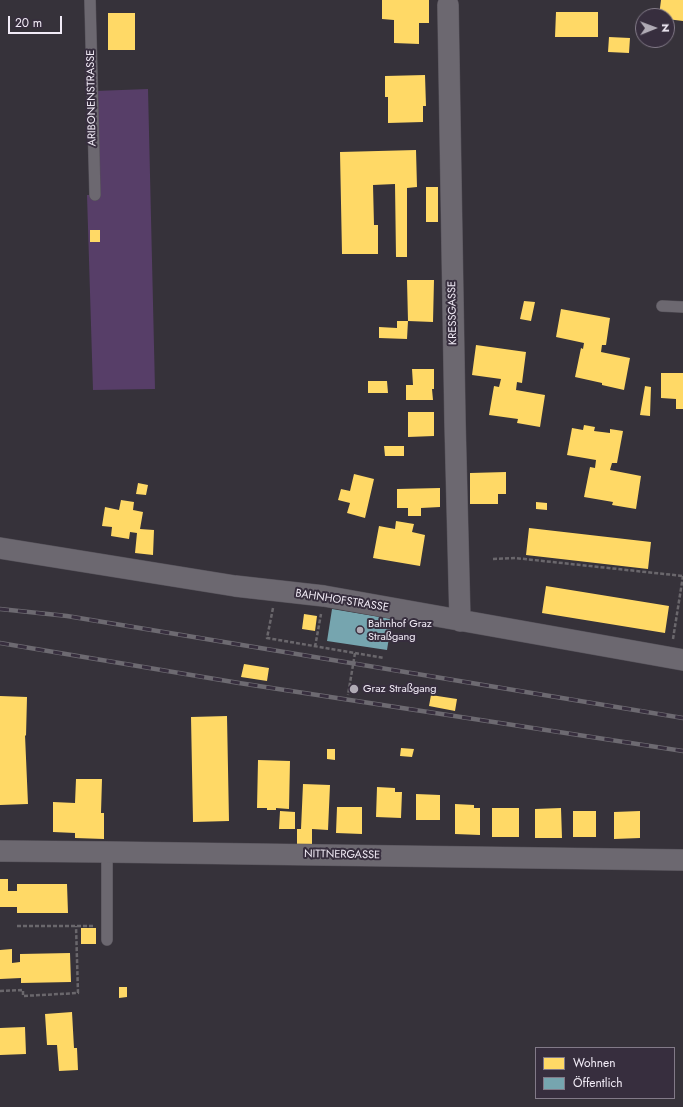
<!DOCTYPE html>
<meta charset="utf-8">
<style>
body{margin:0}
#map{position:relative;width:683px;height:1107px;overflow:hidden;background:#36323a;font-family:Jost,sans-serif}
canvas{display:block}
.legend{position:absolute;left:535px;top:1047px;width:140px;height:52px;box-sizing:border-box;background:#372e3e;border:1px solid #827a88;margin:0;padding:5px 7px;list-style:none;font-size:12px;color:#f2ecf7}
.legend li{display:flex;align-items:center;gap:8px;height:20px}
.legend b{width:20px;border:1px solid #827a88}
.north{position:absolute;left:635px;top:8px;width:40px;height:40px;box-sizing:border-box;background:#372e3e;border:1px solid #827a88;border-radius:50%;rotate:89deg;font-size:11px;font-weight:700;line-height:16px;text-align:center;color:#f2ecf7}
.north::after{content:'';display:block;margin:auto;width:14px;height:18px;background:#b0abb5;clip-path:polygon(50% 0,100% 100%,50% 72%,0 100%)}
.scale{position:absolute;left:8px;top:16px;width:54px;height:18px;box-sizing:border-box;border:2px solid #f2ecf7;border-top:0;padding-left:5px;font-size:12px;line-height:14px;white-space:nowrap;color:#f2ecf7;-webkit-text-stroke:3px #372e3e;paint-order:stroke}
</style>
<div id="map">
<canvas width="683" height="1107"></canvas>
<ul class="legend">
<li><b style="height:11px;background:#ffd966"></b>Wohnen</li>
<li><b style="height:11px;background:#76a5af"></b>Öffentlich</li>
</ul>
<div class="north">N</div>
<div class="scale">20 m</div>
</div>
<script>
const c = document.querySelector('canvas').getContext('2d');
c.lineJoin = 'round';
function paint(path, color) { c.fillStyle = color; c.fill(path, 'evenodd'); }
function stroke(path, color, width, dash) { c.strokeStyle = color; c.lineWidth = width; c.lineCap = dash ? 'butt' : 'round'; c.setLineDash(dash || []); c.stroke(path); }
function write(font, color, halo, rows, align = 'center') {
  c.font = font + ' Jost,sans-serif'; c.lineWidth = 4; c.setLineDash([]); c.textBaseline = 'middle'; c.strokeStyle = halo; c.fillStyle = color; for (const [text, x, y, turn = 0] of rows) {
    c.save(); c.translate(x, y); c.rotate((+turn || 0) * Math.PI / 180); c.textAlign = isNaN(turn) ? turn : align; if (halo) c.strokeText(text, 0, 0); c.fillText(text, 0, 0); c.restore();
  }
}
paint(new Path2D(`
 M148,89L155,389L93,390L87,195H97L95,91Z`), '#573e68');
paint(new Path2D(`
 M382,0H429V23H419V44L394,43V20L382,19Z
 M661,0H683V21L667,19V16H659Z
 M556,12H598V37H555Z
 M108,13H135V50H108Z
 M609,37L630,38L629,53L608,52Z
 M425,75L426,106H423V122L388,123V97H385V76Z
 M416,150L417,187L407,188V257H396L395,184L373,185L374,225H378V254H342L340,152Z
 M426,187H438V222H426Z
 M90,230H100V242H90Z
 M407,280H434L433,322L408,321Z
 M524,301L535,302L531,321L520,319Z
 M561,309L610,318L606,345H602L601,352L630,358L624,390L602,385V383L575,377L581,348L583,349L584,343L556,337Z
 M397,321H408L407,339L379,338V327L397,328Z
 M476,345L526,352L522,383L517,382L516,390L545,395L540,427L517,423L518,419L489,415L494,386L499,387L501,379L472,375Z
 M412,369H434V389H432L433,400H406V385H413Z
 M661,373H683V409H676V399L661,398Z
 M368,381H387L388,393H368Z
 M645,386L651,387L650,416L640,415Z
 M408,412H434V436L408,437Z
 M584,425L595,427L594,431L610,433V429L623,431L617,463H612L610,470L641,476L636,509L612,505L613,502L584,497L590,467L595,468L596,460L567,455L572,428L583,430Z
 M384,446H404V456H385Z
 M506,472V494H498V504H470V473Z
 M354,474L374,479L365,518L347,513L350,503L338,500L341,489L350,491Z
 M138,483L148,485L146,495L136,494Z
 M440,488V507L421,508V516H408V508H397V489Z
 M121,500L134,502L133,510L143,512L140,529L154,530L153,555L135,553L137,533L130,532L129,539L111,536L112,527L102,526L105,507L119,510Z
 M536,502L547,503V510L536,509Z
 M396,521L414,524L412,532L425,535L420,566L373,558L379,526L395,529Z
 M529,528L651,542L648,569L526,555Z
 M546,586L669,606L665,633L542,613Z
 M304,614L317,616L315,631L302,629Z
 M244,664L269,668L267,681L241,677Z
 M431,695L457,699L455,711L429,706Z
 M0,696L27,697L26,736L25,735L28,804L0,805Z
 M227,716L229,821L193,822L191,717Z
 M401,748L414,749L412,757L400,756Z
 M327,749H335V760L327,759Z
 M258,760L290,761L289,809L276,808V810H267V808H257Z
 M76,779H102L101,813H104V839L75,838V833L53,832V802L75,803Z
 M303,784L330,785L328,830L312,829V845H297V829H301Z
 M377,787L395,788V792H402L401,818L376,817Z
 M416,794L440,795V820H416Z
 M455,804L474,805V808H480V835L455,834Z
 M337,807H362V834L336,833Z
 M492,808H519V837H492Z
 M561,808L562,838H535V809Z
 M280,811L295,812V829H279Z
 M573,811H596V837H573Z
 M640,811V838L614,839V812Z
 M0,879H8V891H17V884H67L68,913H17V907H0Z
 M81,928H96V944H81Z
 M12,949V963L20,962V954L70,953L71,982L21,983V978L0,979V950Z
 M119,987H127V997L119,998Z
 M72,1012L74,1048H77L78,1070L59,1071L57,1045H47L45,1014Z
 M25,1027L26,1054L0,1055V1028Z`), '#ffd966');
paint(new Path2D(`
 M332,609L392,619L387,650L327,641Z`), '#76a5af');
const lane = new Path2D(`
 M90,0L95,195
 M662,306L683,307
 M107,940V852`);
const street = new Path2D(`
 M448,5L455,422L460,621
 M0,548L235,586L324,596L683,660
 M0,851L107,852L683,860`);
stroke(lane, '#555159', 12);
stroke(street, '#555159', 22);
stroke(new Path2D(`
 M493,559L515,558L683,576
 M273,608L267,638L355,653L348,695
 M673,639L683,576
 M315,647L321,614
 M355,653L384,658
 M17,926H93
 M0,991L23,990V996L78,993L76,926`), '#6a676c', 2.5, [4, 2]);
stroke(lane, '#6c6870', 11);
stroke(street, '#6c6870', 21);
const rail = new Path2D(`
 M0,609L67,616L683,718
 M0,643L239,683L683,751`);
stroke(rail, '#6d6a71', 4.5);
stroke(rail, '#372e3e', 3, [9]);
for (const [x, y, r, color] of [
 [360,630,4,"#b0abb5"],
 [354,689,5,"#b0abb5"]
]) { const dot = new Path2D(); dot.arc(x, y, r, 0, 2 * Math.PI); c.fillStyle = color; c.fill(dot); stroke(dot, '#372e3e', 1.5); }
write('11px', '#f2ecf7', '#372e3e', [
 ["ARIBONENSTRASSE",92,98,-91],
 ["KRESSGASSE",453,313,-91],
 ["BAHNHOFSTRASSE",342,601,9],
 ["NITTNERGASSE",342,855,1]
]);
write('11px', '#f2ecf7', '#372e3e', [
 ["Bahnhof Graz",368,624],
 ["Straßgang",368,637],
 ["Graz Straßgang",363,689]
], 'left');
</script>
